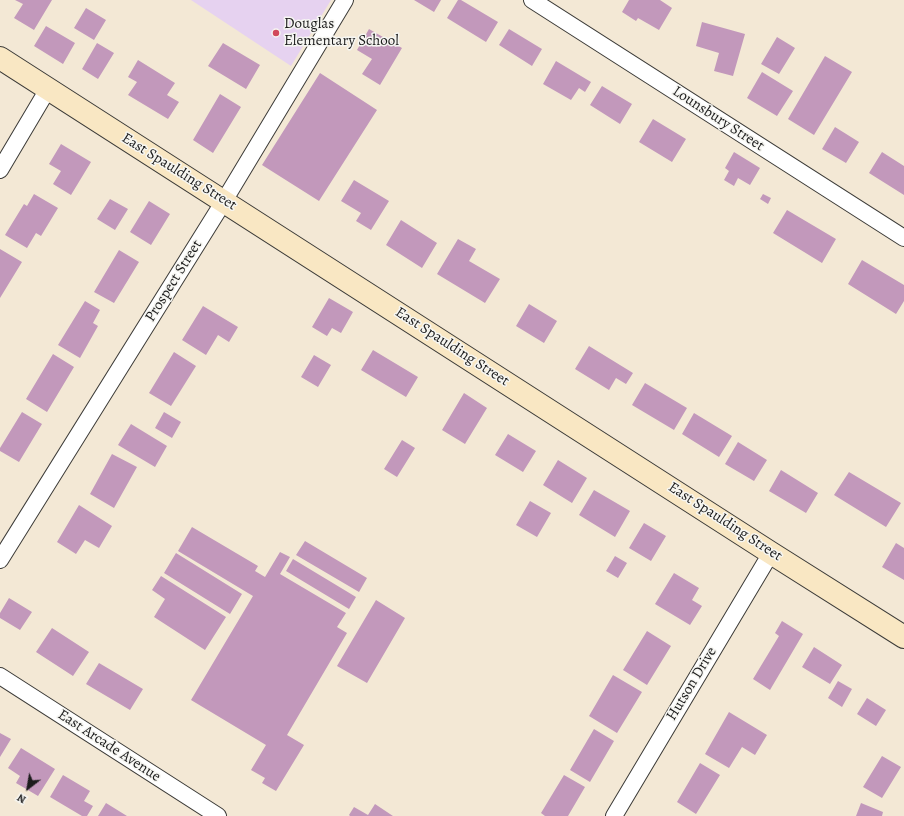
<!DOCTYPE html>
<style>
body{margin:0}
#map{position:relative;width:904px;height:816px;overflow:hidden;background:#f3e8d5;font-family:Alegreya,serif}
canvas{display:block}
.north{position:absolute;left:8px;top:768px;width:40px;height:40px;-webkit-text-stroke:3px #f6f6f2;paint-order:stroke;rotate:211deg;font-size:11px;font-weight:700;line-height:16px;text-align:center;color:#1c1c1c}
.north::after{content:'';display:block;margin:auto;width:14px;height:18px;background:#1c1c1c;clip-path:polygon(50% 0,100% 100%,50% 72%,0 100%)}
</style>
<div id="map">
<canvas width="904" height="816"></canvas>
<div class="north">N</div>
</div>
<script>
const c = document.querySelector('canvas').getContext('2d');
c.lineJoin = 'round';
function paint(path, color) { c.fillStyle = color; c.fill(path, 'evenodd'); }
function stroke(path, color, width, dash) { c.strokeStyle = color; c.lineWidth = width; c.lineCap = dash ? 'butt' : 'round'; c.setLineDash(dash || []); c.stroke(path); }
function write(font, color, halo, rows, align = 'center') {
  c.font = font + ' Alegreya,serif'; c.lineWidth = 3; c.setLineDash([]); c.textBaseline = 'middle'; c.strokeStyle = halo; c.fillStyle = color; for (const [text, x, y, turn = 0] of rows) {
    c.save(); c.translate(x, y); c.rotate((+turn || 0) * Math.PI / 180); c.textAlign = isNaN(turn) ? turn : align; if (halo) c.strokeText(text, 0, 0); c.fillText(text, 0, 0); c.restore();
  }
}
paint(new Path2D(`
 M191,0H331L291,66Z`), '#e6d2f0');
paint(new Path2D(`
 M15,0H52L34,30L14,18L23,4Z
 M414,0H441L434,12Z
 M458,0H461L498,22L486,42L447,18Z
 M629,0H660L672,8L659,30L638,18L636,21L622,12Z
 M86,8L106,20L94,40L74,28Z
 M702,22L745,34L733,76L714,71L719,53L696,46Z
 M46,26L75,43L63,64L34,46Z
 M369,29L402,48L380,85L362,74L372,59L357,50Z
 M509,29L542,49L532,66L499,45Z
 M777,37L795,48L779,74L761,64Z
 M97,43L114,53L98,79L82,69Z
 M223,43L260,65L246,89L208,66Z
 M825,56L852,72L814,135L788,119Z
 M138,60L175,83L167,95L179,102L168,119L128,95L137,82L128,77Z
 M556,61L591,82L585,92L579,88L571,100L543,84Z
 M762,72L793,91L777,116L747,98Z
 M320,73L377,110L319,201L262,165Z
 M602,86L632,104L620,124L590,105Z
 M220,94L241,107L213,153L193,140Z
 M653,119L686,139L672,162L639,142Z
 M835,127L859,142L846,163L822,149Z
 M61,144L91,162L71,195L53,184L61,171L49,164Z
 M734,152L760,168L750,185L738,178L734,186L724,180L729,171L725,168Z
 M882,152L904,166V195L869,173Z
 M354,180L389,201L371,230L356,221L361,213L341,201Z
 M34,194L58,208L41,236L36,233L27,248L5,235L24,204L27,206Z
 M763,194L771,198L768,204L760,199Z
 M110,199L128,209L115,230L97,219Z
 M149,201L170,214L151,245L130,232Z
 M787,210L836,239L822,263L773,233Z
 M401,220L437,243L422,268L386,245Z
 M458,239L476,249L469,261L500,279L485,303L437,274Z
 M0,249L22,262L0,298Z
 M119,250L139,262L114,303L94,292Z
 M862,260L904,285V301L896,314L848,284Z
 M329,298L353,312L341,333L332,328L327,336L312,327Z
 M85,301L100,310L93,323L98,326L80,358L58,345Z
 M529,304L557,321L544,343L516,326Z
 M203,306L238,327L229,342L218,335L206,355L182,340Z
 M589,346L633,373L626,384L616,378L609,390L575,369Z
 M373,350L418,377L406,397L361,370Z
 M174,352L196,366L171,406L149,393Z
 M53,354L74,367L47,412L26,399Z
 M314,355L331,365L318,387L301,377Z
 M645,383L687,408L674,430L632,405Z
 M464,393L487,408L465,444L442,430Z
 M22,412L42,424L19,462L0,451V448Z
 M164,412L181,422L172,438L155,428Z
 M694,413L732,436L719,457L682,434Z
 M131,424L167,446L155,467L118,445Z
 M508,434L536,451L523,472L495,455Z
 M402,440L415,448L397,477L384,469Z
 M738,442L767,460L754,481L725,464Z
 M112,454L137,467L114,508L90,494Z
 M558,460L587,478L572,503L543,485Z
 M781,470L818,493L806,513L769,491Z
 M849,472L901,503L886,527L834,495Z
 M594,490L630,511L615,537L579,515Z
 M530,501L551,513L537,537L516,525Z
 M79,505L112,526L99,548L85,540L76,554L57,542Z
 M644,523L666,536L651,561L629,548Z
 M192,527L258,566L255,571L265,577L280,552L290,557L280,574L346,613L337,627L347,633L287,735L304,745L276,791L262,783L265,778L251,770L266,745L191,700L253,596L178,551Z
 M305,541L367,578L359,592L296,555Z
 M896,543L904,548V580L882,567Z
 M176,553L242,594L230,614L164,573Z
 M615,556L627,563L618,578L606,571Z
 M293,559L356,597L349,609L286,571Z
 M674,573L699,588L692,600L702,606L690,625L655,604Z
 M161,576L226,617L205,650L154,617L165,599L152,590Z
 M9,598L32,612L20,630L0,618V613Z
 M376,600L405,618L367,683L337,666Z
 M782,621L803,634L770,690L753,679L779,636L775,633Z
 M52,628L89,652L73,676L36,652Z
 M647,631L671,646L647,685L623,670Z
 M814,647L842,665L830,684L802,667Z
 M99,663L143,689L130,710L86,684Z
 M613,675L642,692L617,733L589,716Z
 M838,681L852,689L842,707L828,698Z
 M867,698L886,710L876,726L857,714Z
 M729,712L767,735L755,755L742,747L729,768L705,754Z
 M594,729L614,741L590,782L570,770Z
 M0,733L11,739L0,757Z
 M21,748L55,769L38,796L16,783L20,776L8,768Z
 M882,756L901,767L882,798L863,787Z
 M700,763L720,775L696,814L677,802Z
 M63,775L90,791L84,801L93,806L87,816H82L50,797Z
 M564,775L585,787L568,816H545L541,813Z
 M106,803L127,816H98Z
 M861,803L883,812L882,816H856Z
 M375,804L393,816H350L349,815L354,807L368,815Z`), '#c298bb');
const street = new Path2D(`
 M532,0L904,238
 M0,170L48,89
 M0,560L224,201L345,0
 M0,676L218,816
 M614,816L771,553`);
const secondary = new Path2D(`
 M0,58L771,553L904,637`);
stroke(street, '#3c3b38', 18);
stroke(secondary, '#3c3b38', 24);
stroke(street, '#fff', 16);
stroke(secondary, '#f9e7c3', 22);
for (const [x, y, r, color] of [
 [276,33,4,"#d1495b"]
]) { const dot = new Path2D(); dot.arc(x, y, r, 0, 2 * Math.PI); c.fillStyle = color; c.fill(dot); stroke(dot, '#f6f6f2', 1.5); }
write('15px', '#1c1c1c', '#f6f6f2', [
 ["Douglas",284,24],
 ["Elementary School",284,41]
], 'left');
write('15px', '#1c1c1c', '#f6f6f2', [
 ["Lounsbury Street",718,119,33],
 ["East Spaulding Street",179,172,32],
 ["Prospect Street",174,281,-58],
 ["East Spaulding Street",452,347,33],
 ["East Spaulding Street",725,522,33],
 ["Hutson Drive",692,684,-59],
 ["East Arcade Avenue",109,746,33]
]);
</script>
